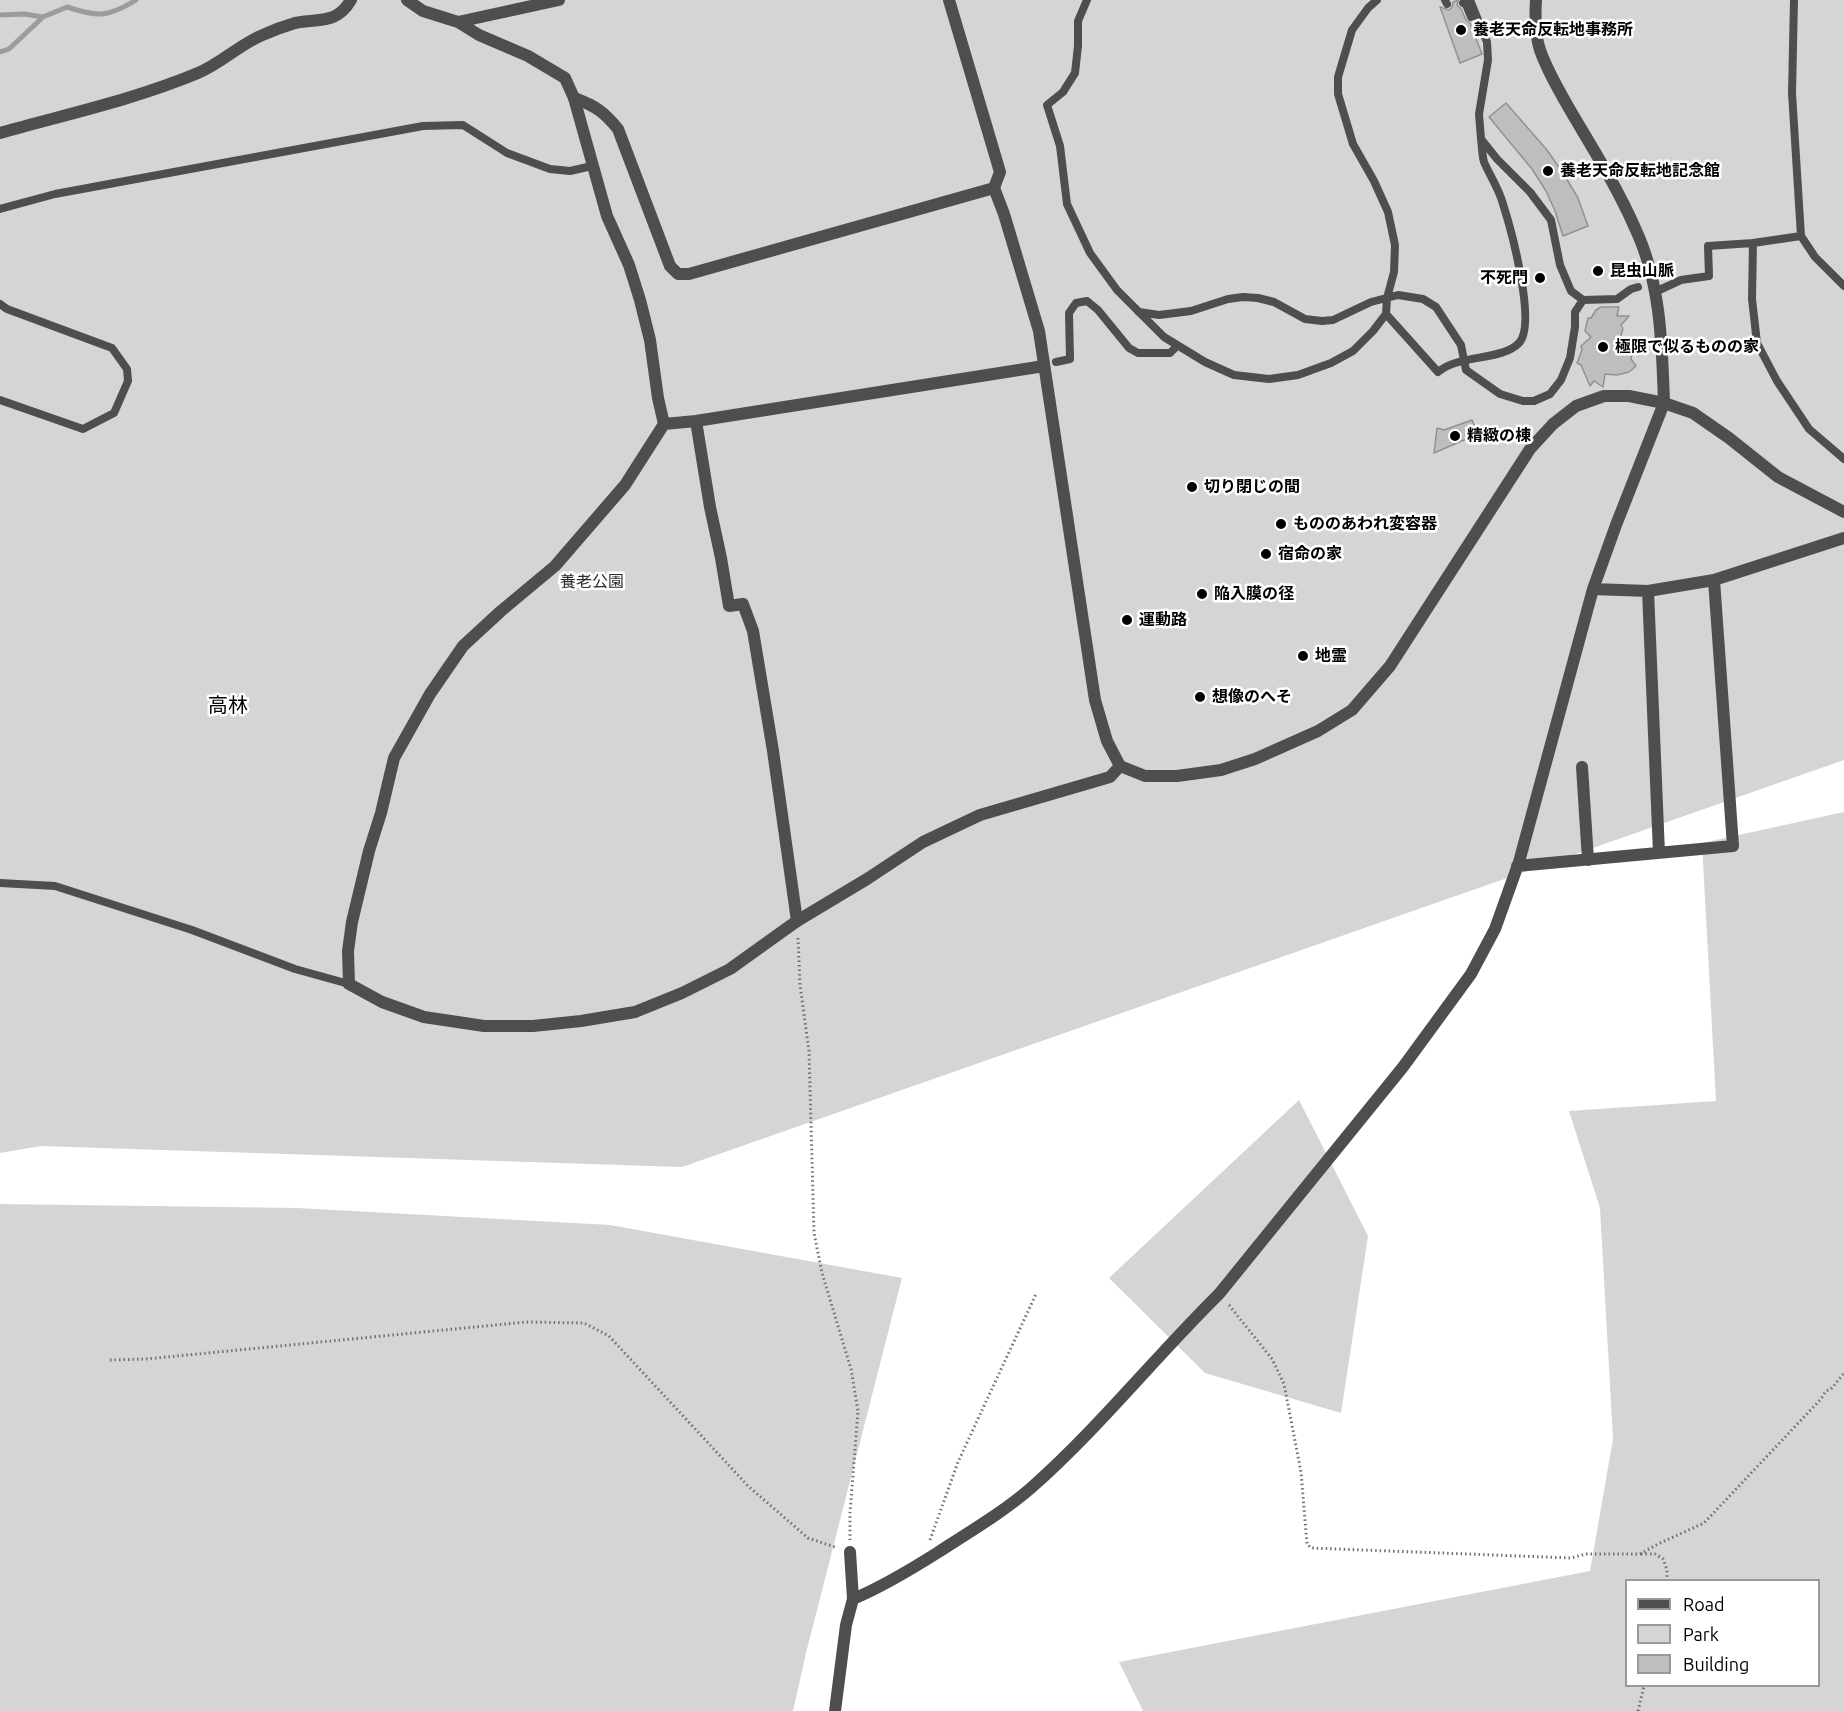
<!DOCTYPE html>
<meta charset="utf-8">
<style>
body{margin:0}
#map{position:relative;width:1844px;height:1711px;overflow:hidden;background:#fff;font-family:Ubuntu,sans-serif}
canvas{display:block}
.legend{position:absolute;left:1625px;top:1579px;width:195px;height:108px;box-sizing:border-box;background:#fff;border:2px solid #999;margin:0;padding:8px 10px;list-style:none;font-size:18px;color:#000}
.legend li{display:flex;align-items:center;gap:12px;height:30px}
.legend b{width:30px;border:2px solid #999}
</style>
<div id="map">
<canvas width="1844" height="1711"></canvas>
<ul class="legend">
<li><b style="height:8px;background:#4e4e4e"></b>Road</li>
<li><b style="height:16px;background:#d5d5d5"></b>Park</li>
<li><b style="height:16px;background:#bebebe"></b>Building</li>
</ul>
</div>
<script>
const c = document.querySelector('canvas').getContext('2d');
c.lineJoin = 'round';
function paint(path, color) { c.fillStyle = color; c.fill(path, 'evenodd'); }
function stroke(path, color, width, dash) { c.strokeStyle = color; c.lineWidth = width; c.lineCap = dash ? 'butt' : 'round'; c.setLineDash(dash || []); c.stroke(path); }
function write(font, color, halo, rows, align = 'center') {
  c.font = font + ' Ubuntu,"Noto Sans JP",sans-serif'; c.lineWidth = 5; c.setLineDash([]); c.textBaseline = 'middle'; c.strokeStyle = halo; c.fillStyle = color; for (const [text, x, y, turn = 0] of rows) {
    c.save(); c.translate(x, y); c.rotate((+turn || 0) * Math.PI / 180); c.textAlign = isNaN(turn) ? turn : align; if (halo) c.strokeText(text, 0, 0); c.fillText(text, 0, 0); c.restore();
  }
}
paint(new Path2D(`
 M0,0H1844V760L682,1167L41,1146L0,1153Z
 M1844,812V1711H1143L1119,1662L1590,1571L1613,1439L1600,1208L1569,1111L1716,1101L1702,843ZM1626,1580H1818V1686H1626Z
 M1299,1100L1368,1236L1341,1413L1205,1373L1109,1278Z
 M0,1204L297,1208L610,1225L902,1278L806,1653L793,1711H0Z`), '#d5d5d5');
stroke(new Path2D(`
 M0,15L24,14L43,17L67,7C98,17 107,18 136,0
 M0,52L9,49L43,17`), '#9c9c9c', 5);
const building = new Path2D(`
 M1458,0L1457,5L1461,9L1466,20L1470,23L1482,54L1460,63L1440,7L1449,10L1452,7L1453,2Z
 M1506,103L1547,150L1563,173L1578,198L1588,226L1563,236L1555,211L1546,191L1532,169L1489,117Z
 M1601,307H1619L1617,316H1629L1621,325L1623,329L1619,341L1632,354L1631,359L1636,366L1629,372L1617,375L1605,374L1603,387L1594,381L1590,386L1581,365L1577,363L1582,350L1581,346L1591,337L1585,331L1588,318H1591L1596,310Z
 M1472,420L1478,434L1434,453L1437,428L1444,430Z`);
paint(building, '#bebebe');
stroke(building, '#929292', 1.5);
stroke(new Path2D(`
 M798,938L800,985L809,1051L814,1233L822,1273L851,1369L858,1411L850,1513V1540
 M1229,1305L1272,1359L1284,1384L1301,1472L1307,1544L1311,1548L1571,1558L1586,1554H1640L1658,1544L1704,1523L1821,1399L1826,1391L1831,1389L1844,1373
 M110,1360L146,1359L526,1322L584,1323L609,1336L748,1486L808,1538L835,1547
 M930,1540L958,1462L1036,1294
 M1641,1554H1655L1663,1559L1667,1570V1580
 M1638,1711L1644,1686`), '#707070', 3, [1.5, 3]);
stroke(new Path2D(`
 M1087,0L1078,21V46L1075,73L1063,92L1047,105L1060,146L1067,204L1090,253L1117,290L1164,337L1205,362L1234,375L1269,379L1298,375L1331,363L1353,351L1373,331L1386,314L1387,298L1394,272L1395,245L1388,212L1374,181L1353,144L1338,94V77L1352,30L1368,8L1377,0
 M1445,0L1447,4
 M1470,0L1487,42L1488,60L1479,114L1481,139L1497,159L1530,192L1551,220L1560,265L1571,291L1583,300
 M1794,0L1792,93L1801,236L1815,257L1844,286
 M1463,3L1465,2L1471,17L1476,15
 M0,209L55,194L423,126L463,125L507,153L550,169L570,171L592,166
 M1753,243L1752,299L1757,343L1777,381L1809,429L1844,459
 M1655,292L1681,280L1709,276L1708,246L1753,243L1801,236
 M0,304L7,309L112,348L127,369L128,381L114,413L83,429L0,400
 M1139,312L1159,315L1191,311L1228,299L1243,297L1258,298L1274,302L1305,319L1322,321L1333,320L1371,302L1398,295L1423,299L1436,307L1461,345L1466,370L1500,394L1523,401H1534L1550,394L1561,380L1570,358L1575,327V312L1583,300L1617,299L1631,289L1638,287
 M1386,314L1438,372C1459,354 1502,361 1519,343C1537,324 1511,229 1503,204C1499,189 1490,176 1484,162C1482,155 1482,146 1481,139
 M1056,362L1070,359L1069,313L1076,303L1087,301L1098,310L1129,348L1138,353H1170L1177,346
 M0,883L55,886L192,930L295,969L349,984`), '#4e4e4e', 8);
stroke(new Path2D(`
 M574,98C596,106 604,112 618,129L670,266L678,274H689L994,188L1000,172L949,0
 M0,133C67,114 133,100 198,73C222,63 241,43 265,34C274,30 285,26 295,23C320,18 336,25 351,0
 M696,421L710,507L721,558L729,606L743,604L753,631L773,751L797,921L730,969L682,993L635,1012L581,1021L533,1026H484L424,1017L382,1002L349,984L348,951L352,922L369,851L381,813L394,758L430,694L463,646L501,611L555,566L625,485L664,424L696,421L1044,366
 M1593,589L1648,591L1714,580
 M1648,591L1659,853
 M1582,767L1588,860
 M1517,866L1733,846L1714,580L1844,538
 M853,1599C882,1587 910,1570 937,1553C969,1532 1002,1513 1031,1488C1099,1428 1155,1357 1219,1294L1403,1067L1471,974L1495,929L1519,862L1593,589L1616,525L1664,403
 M835,1711L846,1625L853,1599L850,1552`), '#4e4e4e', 12);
stroke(new Path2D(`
 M407,0L423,11L458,22L479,35L528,56L565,78L574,98L607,216L629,265L640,300L650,340L658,398L664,424
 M1536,0C1535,16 1535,35 1540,50C1548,73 1561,94 1573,115C1595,152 1618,189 1635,228C1661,283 1662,344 1664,403
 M458,22L559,0
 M994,188L1004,214L1039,331L1095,700L1107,741L1120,766L1145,776H1177L1221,770L1255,759L1318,731L1352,710L1390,666L1530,449L1553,424L1576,406L1604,396H1629L1664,403L1693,413L1729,438L1778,477L1844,512
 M797,921L867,879L923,842L980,815L1110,777L1120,766`), '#4e4e4e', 12);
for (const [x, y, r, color] of [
 [1461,30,6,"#000"],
 [1548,171,6,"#000"],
 [1598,271,6,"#000"],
 [1540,278,6,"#000"],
 [1603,347,6,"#000"],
 [1455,436,6,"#000"],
 [1192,487,6,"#000"],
 [1281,524,6,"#000"],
 [1266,554,6,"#000"],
 [1202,594,6,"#000"],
 [1127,620,6,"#000"],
 [1303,656,6,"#000"],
 [1200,697,6,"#000"]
]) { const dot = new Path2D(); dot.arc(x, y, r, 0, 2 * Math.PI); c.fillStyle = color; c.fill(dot); stroke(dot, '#fff', 2); }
write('bold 16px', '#000', '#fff', [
 ["養老天命反転地事務所",1473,30],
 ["養老天命反転地記念館",1560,171],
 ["昆虫山脈",1610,271],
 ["不死門",1528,278,"right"],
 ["極限で似るものの家",1615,347],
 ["精緻の棟",1467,436],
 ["切り閉じの間",1204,487],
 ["もののあわれ変容器",1293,524],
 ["宿命の家",1278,554],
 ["陥入膜の径",1214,594],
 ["運動路",1139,620],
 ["地霊",1315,656],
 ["想像のへそ",1212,697]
], 'left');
write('16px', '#2c2c2c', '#fff', [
 ["養老公園",592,582]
]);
write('20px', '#000', '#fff', [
 ["高林",228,705]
]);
</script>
